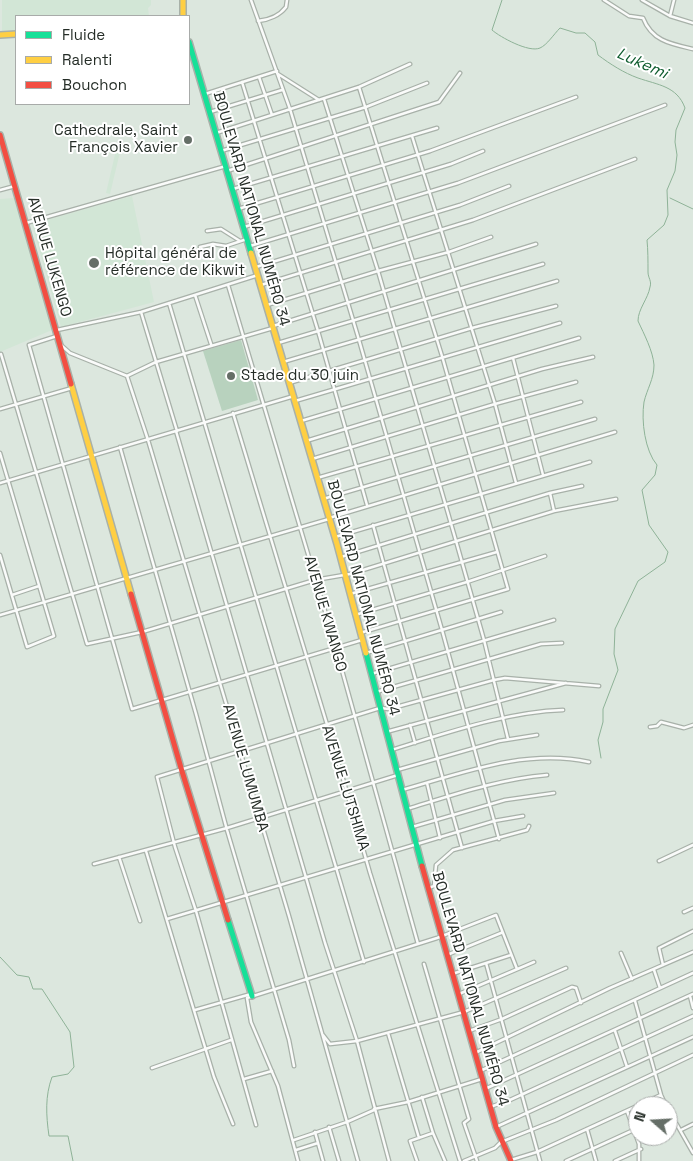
<!DOCTYPE html>
<meta charset="utf-8">
<style>
body{margin:0}
#map{position:relative;width:693px;height:1161px;overflow:hidden;background:#dce7de;font-family:"Space Grotesk",sans-serif}
canvas{display:block}
.legend{position:absolute;left:15px;top:15px;width:175px;height:90px;box-sizing:border-box;background:#fff;border:1px solid #a8aba9;margin:0;padding:6px 9px;list-style:none;font-size:15px;color:#252d27}
.legend li{display:flex;align-items:center;gap:10px;height:25px}
.legend b{width:25px;border:1px solid #a8aba9}
.north{position:absolute;left:628px;top:1096px;width:50px;height:50px;box-sizing:border-box;background:#fff;border:1px solid #a8aba9;border-radius:50%;rotate:289deg;font-size:14px;font-weight:700;line-height:20px;text-align:center;color:#252d27}
.north::after{content:'';display:block;margin:auto;width:18px;height:22px;background:#656e67;clip-path:polygon(50% 0,100% 100%,50% 72%,0 100%)}
</style>
<div id="map">
<canvas width="693" height="1161"></canvas>
<ul class="legend">
<li><b style="height:6px;background:#16e098"></b>Fluide</li>
<li><b style="height:6px;background:#ffcf43"></b>Ralenti</li>
<li><b style="height:6px;background:#f24e42"></b>Bouchon</li>
</ul>
<div class="north">N</div>
</div>
<script>
const c = document.querySelector('canvas').getContext('2d');
c.lineJoin = 'round';
function paint(path, color) { c.fillStyle = color; c.fill(path, 'evenodd'); }
function stroke(path, color, width, dash) { c.strokeStyle = color; c.lineWidth = width; c.lineCap = dash ? 'butt' : 'round'; c.setLineDash(dash || []); c.stroke(path); }
function write(font, color, halo, rows, align = 'center') {
  c.font = font + ' "Space Grotesk",sans-serif'; c.lineWidth = 4; c.setLineDash([]); c.textBaseline = 'middle'; c.strokeStyle = halo; c.fillStyle = color; for (const [text, x, y, turn = 0] of rows) {
    c.save(); c.translate(x, y); c.rotate((+turn || 0) * Math.PI / 180); c.textAlign = isNaN(turn) ? turn : align; if (halo) c.strokeText(text, 0, 0); c.fillText(text, 0, 0); c.restore();
  }
}
paint(new Path2D(`
 M2,0H151V5L148,8L149,16H16V30L2,31Z
 M117,146L130,149L129,153L120,152L110,194L106,193Z
 M132,196L154,302L61,327L32,224Z
 M14,198L52,330L0,352V199Z`), '#d2e6d6');
paint(new Path2D(`
 M241,340L258,400L222,411L203,351Z`), '#b8d2be');
stroke(new Path2D(`
 M502,0L492,30C500,37 529,53 540,48C547,45 554,34 560,28L576,33H585L595,42L598,55C610,64 624,73 638,78C658,85 677,86 685,108L676,130L675,142L677,155L675,171L667,190L668,215L664,225L647,240C648,250 648,261 648,272C648,278 652,281 650,287C648,299 638,309 638,321C644,334 653,351 654,365C654,379 647,389 644,402C641,421 645,451 657,465L655,475L642,490L649,525L668,552L665,562L638,581L615,629L614,654L618,670L603,709V722L598,740L601,758
 M670,198L693,209
 M0,957L17,975L29,977L33,989H42L70,1032L74,1067L68,1074L52,1077C45,1096 46,1115 49,1136H68L73,1161`), '#8eb297', 1);
const street = new Path2D(`
 M251,0L290,109L359,340L442,630L499,839
 M604,0L629,16L643,18C652,41 671,44 693,49
 M642,0L670,16L693,23
 M670,16L674,0
 M258,21C269,20 280,15 286,7L287,0
 M278,74L319,100
 M259,77L272,115
 M242,82L318,331L367,505
 M359,87L442,356L508,589L360,633
 M205,94L277,71
 M324,99L378,271L456,541L484,640L508,739
 M210,112L282,90
 M216,133L359,87L410,64
 M412,136L495,404L516,483
 M221,151L366,107L427,83
 M227,171L439,102L460,73
 M233,189L437,128
 M0,190L15,186
 M238,209L430,151L576,97
 M26,223L226,166
 M244,227L451,164L483,151
 M207,231L221,229L240,241
 M250,246L458,183L665,105
 M200,247L213,244L226,246L247,239
 M256,267L460,205L509,186
 M228,285L333,638L418,944
 M261,285L473,220L635,159
 M195,295L211,344
 M169,303L364,962
 M267,305L378,271L449,252L491,237
 M141,312L177,431
 M273,326L536,244
 M57,330L141,312L258,275
 M57,336L29,345L132,709L362,640
 M278,343L543,264
 M61,345L70,353L127,376
 M1,354L87,644L142,632L315,580L350,574L554,511L616,499
 M513,358L543,475
 M283,362L557,281
 M127,376L148,440L289,916L358,1161
 M127,376L156,362L273,328
 M289,383L472,328L556,306
 M295,401L560,323
 M0,409L72,388
 M233,413L335,751L370,873L460,1161
 M301,421L579,338
 M176,431L325,943L357,1041L389,1161
 M306,441L542,369L593,357
 M120,447L196,714L227,830L289,1040L294,1066
 M0,453L54,636L27,647L0,555
 M312,459L495,404L576,382
 M317,478L581,402
 M0,483L294,396
 M550,493L554,511
 M323,499L595,419
 M329,518L615,432
 M373,525L462,848
 M335,537L590,462
 M341,557L550,493L582,486
 M350,594L497,552
 M12,595L39,586
 M0,615L329,519
 M355,615L467,582L545,556
 M366,653L501,612
 M371,674L554,620
 M376,692L541,644L562,643
 M410,725L415,743
 M650,727L657,726L661,722L684,728L693,725
 M386,732L566,683
 M391,750C447,733 505,712 563,710
 M397,770L499,741L537,735
 M427,783L440,838
 M402,790C462,773 526,748 589,762
 M407,809C453,795 499,779 547,775
 M412,827L505,800L554,793
 M146,851L214,1077L233,1124
 M119,857L140,921
 M659,861L693,845
 M94,864L227,828L398,775
 M428,888L434,886L436,865L453,850L527,830L529,826
 M684,912L693,908
 M167,919L494,821L523,816
 M621,953L632,979
 M447,955L501,933
 M486,963L540,1161
 M424,964L469,1119L464,1123L477,1161
 M663,965L659,948L693,931
 M654,970L660,988
 M452,974L511,955
 M459,994L534,962
 M690,996L693,1008
 M635,1001L661,1095L666,1106
 M195,1010L251,994
 M469,1031L502,1019L572,987L576,988L581,1003
 M615,1031L627,1067
 M388,1033L419,1138
 M323,1035L330,1044L357,1041L464,1012L566,968
 M475,1053L610,988L693,952
 M152,1068L231,1040
 M480,1071L693,973
 M244,1079L272,1071
 M485,1089L693,994
 M422,1097L433,1133L445,1161
 M490,1107L510,1100L693,1016
 M374,1109L408,1102L482,1079
 M668,1109L693,1153
 M627,1111L639,1144V1161
 M256,1125L196,911L175,847L157,777L380,708L389,709L494,680L505,678L599,686
 M329,1127L339,1161
 M496,1127L693,1037
 M587,1129L596,1161
 M681,1130L693,1124
 M315,1132L323,1161
 M294,1140L347,1122L374,1110
 M296,1150L318,1143
 M511,1160L537,1152L661,1095
 M298,1161L278,1086L251,1022L247,998L437,938L496,915L517,969
 M417,1161L410,1141L433,1133
 M464,1161L495,1148L501,1142L556,1120L693,1055
 M566,1161L638,1128
 M615,1161L641,1149`);
const fast = new Path2D(`
 M189,42L251,253
 M366,653L422,866
 M228,920L252,996`);
const slow = new Path2D(`
 M183,0V16
 M0,35L16,34
 M251,253L337,544L366,653
 M71,384L131,594`);
const jam = new Path2D(`
 M0,135L71,384
 M131,594L181,768L228,920
 M422,866L496,1127L511,1161`);
stroke(street, '#a8b1a9', 5);
stroke(fast, '#a8b1a9', 8);
stroke(slow, '#a8b1a9', 8);
stroke(jam, '#a8b1a9', 8);
stroke(street, '#fafbfa', 2.5);
stroke(fast, '#16e098', 5);
stroke(slow, '#ffcf43', 5);
stroke(jam, '#f24e42', 5);
for (const [x, y, r, color] of [
 [188,140,5,"#656e67"],
 [94,263,6,"#656e67"],
 [231,376,5,"#656e67"]
]) { const dot = new Path2D(); dot.arc(x, y, r, 0, 2 * Math.PI); c.fillStyle = color; c.fill(dot); stroke(dot, '#fff', 2); }
write('15px', '#252d27', '#fff', [
 ["Cathedrale, Saint",178,131,"right"],
 ["François Xavier",178,148,"right"],
 ["Hôpital général de",105,254],
 ["référence de Kikwit",105,271],
 ["Stade du 30 juin",241,376]
], 'left');
write('15px', '#252d27', '#fff', [
 ["BOULEVARD NATIONAL NUMÉRO 34",251,209,74],
 ["AVENUE LUKENGO",49,257,74],
 ["BOULEVARD NATIONAL NUMÉRO 34",363,598,75],
 ["AVENUE KWANGO",325,614,74],
 ["AVENUE LUMUMBA",245,768,74],
 ["AVENUE LUTSHIMA",345,788,73],
 ["BOULEVARD NATIONAL NUMÉRO 34",470,989,74]
]);
write('italic 16px', '#0f5d2f', '#fff', [
 ["Lukemi",642,64,24]
]);
</script>
